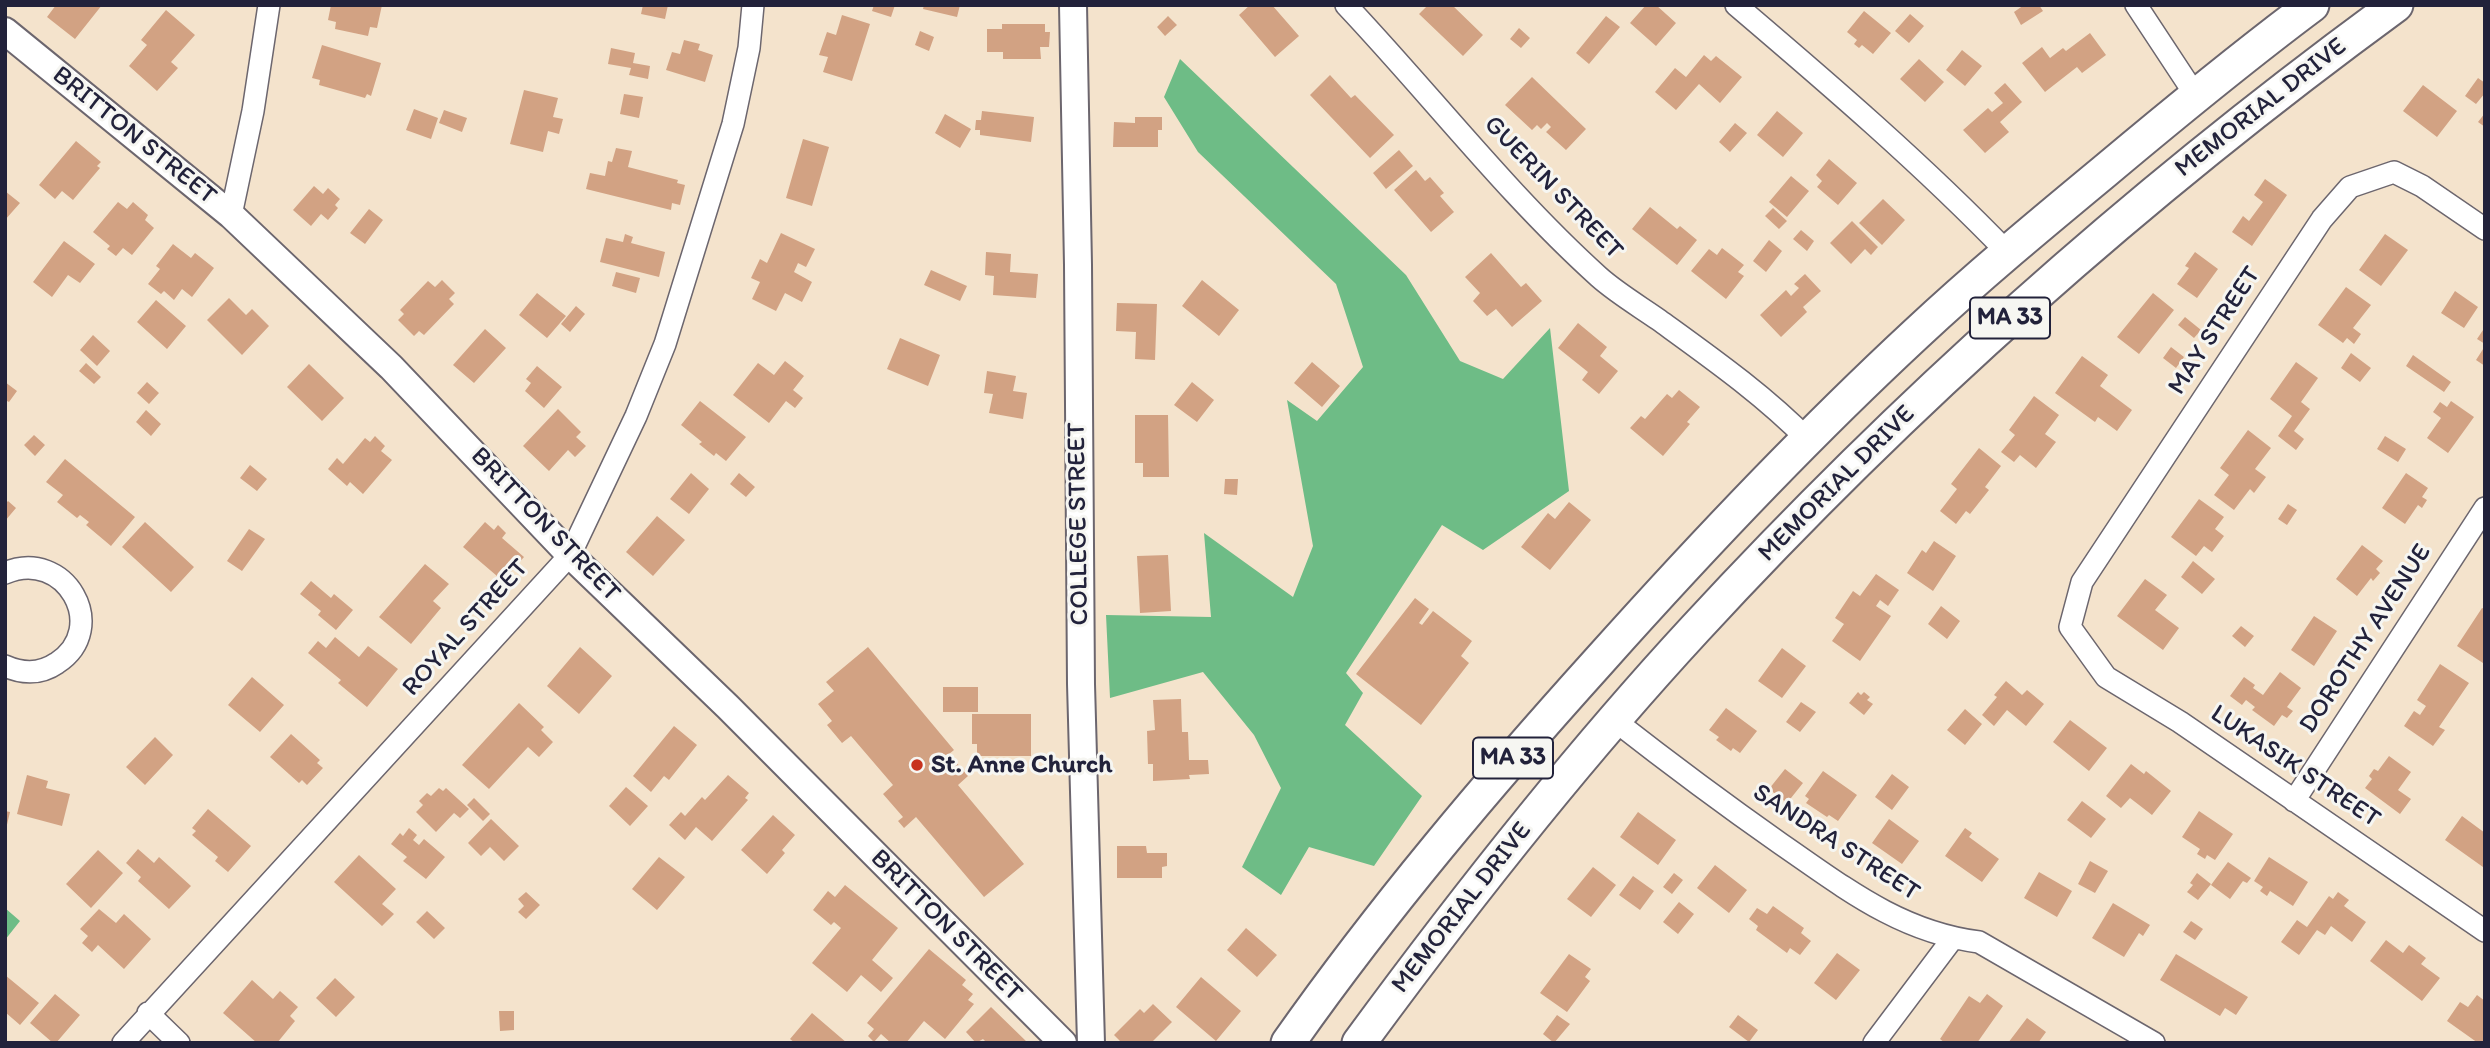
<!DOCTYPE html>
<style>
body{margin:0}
#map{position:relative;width:2490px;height:1048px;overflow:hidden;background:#f4e3cc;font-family:Itim,sans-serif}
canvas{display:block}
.frame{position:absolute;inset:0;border:7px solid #22223b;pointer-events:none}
</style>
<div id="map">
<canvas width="2490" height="1048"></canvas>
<div class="frame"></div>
</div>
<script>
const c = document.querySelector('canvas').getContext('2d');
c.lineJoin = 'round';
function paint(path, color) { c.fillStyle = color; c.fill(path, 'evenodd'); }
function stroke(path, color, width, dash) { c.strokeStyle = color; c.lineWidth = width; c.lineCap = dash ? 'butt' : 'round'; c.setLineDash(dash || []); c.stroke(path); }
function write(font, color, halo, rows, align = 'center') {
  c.font = font + ' Itim,sans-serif'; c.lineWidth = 6; c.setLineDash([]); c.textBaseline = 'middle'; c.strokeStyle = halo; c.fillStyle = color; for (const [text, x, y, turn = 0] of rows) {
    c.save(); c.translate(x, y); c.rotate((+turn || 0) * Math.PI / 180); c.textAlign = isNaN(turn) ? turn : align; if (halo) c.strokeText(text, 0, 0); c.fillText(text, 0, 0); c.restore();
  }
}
paint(new Path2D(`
 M1180,59L1406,275L1460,361L1503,379L1550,328L1569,491L1483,550L1442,525L1346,673L1363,693L1345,725L1422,796L1374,866L1309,847L1281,895L1242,867L1281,788L1254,735L1203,672L1110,698L1106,615L1211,617L1204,533L1293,597L1313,546L1287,400L1317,421L1363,367L1336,284L1198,152L1164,97Z
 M5,908L20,921L5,940Z`), '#6ebc86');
paint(new Path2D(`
 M56,5H102L75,39L47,17Z
 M331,5H382L377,28L370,27L368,36L335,29L336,22L328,20Z
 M643,5H668L665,19L641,14Z
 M874,5H895L891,17L872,11Z
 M924,5H960L957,17L923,9Z
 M1250,5H1272L1299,36L1275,57L1239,15Z
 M1428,5H1452L1483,35L1463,56L1419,14Z
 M1646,5H1656L1676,23L1656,46L1630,23Z
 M2024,5H2039L2043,11L2021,25L2014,12Z
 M166,10L195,35L171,62L178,68L157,91L129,66L147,45L141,40Z
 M1864,11L1891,33L1873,54L1862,45L1859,48L1854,44L1857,40L1847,32Z
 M1910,14L1924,26L1909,43L1895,31Z
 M842,15L870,24L852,81L823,72L828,57L819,55L827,32L836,35Z
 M1168,16L1177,25L1165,36L1157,27Z
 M1606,16L1620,27L1589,64L1576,53Z
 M1002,24H1045V32H1050L1049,47H1040L1041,59H1003V52H987V29H1002Z
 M1519,28L1530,38L1521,48L1510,39Z
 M920,31L934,37L929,51L915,45Z
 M2090,33L2106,55L2082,73L2077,67L2045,92L2022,63L2042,47L2050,58L2063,48L2066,51Z
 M684,40L700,44L698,50L713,55L705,82L666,70L672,52L680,54Z
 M322,45L381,63L371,96L367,94L365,98L319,85L320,80L312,78Z
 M611,48L635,53L633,63L650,66L648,79L629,75L631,68L608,64Z
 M1962,50L1982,66L1965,86L1946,70Z
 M1704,55L1711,61L1716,56L1742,77L1720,103L1699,84L1676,110L1655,92L1675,68L1686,77Z
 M1919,59L1944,82L1925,102L1900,79Z
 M1330,75L1351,98L1355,95L1394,135L1370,158L1310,95Z
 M1532,77L1586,129L1566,150L1546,132L1551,127L1547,123L1541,129L1537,125L1532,130L1505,105Z
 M2478,78L2485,83V93L2476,104L2465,96Z
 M2005,83L2022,102L2000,122L2009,132L1985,153L1963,130L1988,108L1992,112L2003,103L1994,93Z
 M2423,85L2457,111L2437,137L2403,111Z
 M524,90L558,98L553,117L563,119L559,134L548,131L543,152L510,144Z
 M624,94L643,97L639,118L620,114Z
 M414,109L438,118L431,139L406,130Z
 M444,110L467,118L462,132L439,123Z
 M982,111L1034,117L1031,142L980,135V130H975L976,120H981Z
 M1777,111L1803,133L1783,157L1757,135Z
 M2485,113V127L2478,122Z
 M945,114L971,129L960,148L935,133Z
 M1135,117H1162V130H1158V147H1113L1114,122L1135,123Z
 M1735,123L1747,133L1730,152L1719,142Z
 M803,139L829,147L812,206L786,198Z
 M76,141L101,162L97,166L100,168L73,200L62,191L55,199L39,185Z
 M616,148L632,151L628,167L678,180L677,183L685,185L680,205L672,203L671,210L586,189L590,173L605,176L608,161L612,162Z
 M1399,150L1413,166L1386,189L1373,173Z
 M1829,159L1857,183L1838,205L1817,187L1822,181L1816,175Z
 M1416,170L1425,181L1430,177L1444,193L1440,196L1454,212L1431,232L1394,190Z
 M1791,176L1809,191L1787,217L1769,202Z
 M2265,179L2287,195L2252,246L2232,232L2243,216L2249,221L2263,202L2254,195Z
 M314,186L323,194L328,188L340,199L335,205L338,208L328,220L321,214L311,226L293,210Z
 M5,191L20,203L5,220Z
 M1883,199L1905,220L1882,245L1859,223Z
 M118,202L127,209L133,202L148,215L145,220L154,228L132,255L123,248L116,256L107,249L110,246L93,232Z
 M1650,207L1677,229L1680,226L1697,240L1677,265L1632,229Z
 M1773,208L1787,221L1779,229L1765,216Z
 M369,209L383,220L365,244L350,233Z
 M1852,221L1878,247L1871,255L1865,249L1851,264L1830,243Z
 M1801,230L1814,241L1807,251L1793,239Z
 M781,233L815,249L806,267L798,263L794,272L812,282L802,302L785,293L776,311L752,299L760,282L751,278L760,259L767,263Z
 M625,234L633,237L631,243L665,252L659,277L600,262L606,238L623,242Z
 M2385,234L2408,250L2381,286L2359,270Z
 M1769,240L1782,251L1766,272L1753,261Z
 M64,241L95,264L80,283L68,275L52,297L33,282Z
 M173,244L191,258L195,253L214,268L192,297L182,289L174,300L164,291L161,294L148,284L160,269L156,266Z
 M1722,248L1744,265L1738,272L1744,276L1726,299L1691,271L1709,249L1717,255Z
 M986,252L1011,254L1010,272L1038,274L1036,298L993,295L994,276L985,275Z
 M2195,252L2218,269L2197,298L2177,284L2189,268L2185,266Z
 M1491,253L1521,287L1526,283L1542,301L1512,327L1496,309L1487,316L1473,301L1480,293L1465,277Z
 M931,270L967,286L960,301L924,285Z
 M616,272L640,278L636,293L612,286Z
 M1805,274L1821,291L1803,307L1807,312L1781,337L1760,315L1786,290L1791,296L1799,288L1794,284Z
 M442,280L455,293L449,299L454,304L424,335L419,331L414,336L398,320L404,314L400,310L428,281L435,287Z
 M1202,280L1239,310L1219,336L1182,306Z
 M2346,287L2371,305L2353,328L2361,334L2354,344L2347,338L2343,343L2318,325Z
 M2455,291L2478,307L2464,328L2441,313Z
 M537,293L566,316L547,338L519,315Z
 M2153,293L2174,310L2139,354L2117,337Z
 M229,298L246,315L252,309L269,326L242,355L207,320Z
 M156,300L186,326L167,349L137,322Z
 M1117,303L1157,304L1155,360L1135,359L1136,332L1116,331Z
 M576,306L585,314L570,332L561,324Z
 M2185,317L2201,330L2194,338L2178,325Z
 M1578,323L1607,347L1600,356L1618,371L1599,394L1582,380L1588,372L1558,348Z
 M2485,327V344L2477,339Z
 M485,329L506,348L474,383L453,365Z
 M93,335L110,351L97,366L80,350Z
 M900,338L940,355L928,386L887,369Z
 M2485,346V366L2476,360Z
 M2171,347L2184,357L2176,368L2163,358Z
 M2351,353L2371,368L2360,382L2341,368Z
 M2413,355L2451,382L2444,392L2406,366Z
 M2082,356L2108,375L2100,386L2132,410L2117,431L2098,417L2095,422L2055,393Z
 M785,361L804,376L793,390L803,398L795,408L786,401L769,423L733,395L758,363L774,375Z
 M1312,362L1340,386L1322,407L1294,383Z
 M2296,362L2318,378L2301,402L2310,409L2294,431L2304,439L2296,450L2278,436L2292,416L2270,399Z
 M86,363L101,377L94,384L79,371Z
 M309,364L344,398L322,421L287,387Z
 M537,366L562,387L544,408L525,391L531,383L526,379Z
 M987,371L1016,376L1013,391L1027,393L1023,419L989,413L993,394L984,393Z
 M5,382L17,391L9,402L5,400Z
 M147,382L159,393L149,404L137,393Z
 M1192,382L1214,400L1197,422L1174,405Z
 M1679,390L1700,407L1687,422L1690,424L1663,456L1630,428L1641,416L1645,419L1667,394L1672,398Z
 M2034,396L2059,415L2045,434L2056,442L2036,468L2020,455L2014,462L2001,452L2015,435L2009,430Z
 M700,401L746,437L726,461L716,453L714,456L699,444L702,442L681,425Z
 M2451,401L2474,417L2448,453L2427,438L2441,418L2433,412L2440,402L2447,407Z
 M558,409L581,432L576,437L586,446L575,457L568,450L549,471L523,446Z
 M146,410L161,424L151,436L136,422Z
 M1135,415H1168L1169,477H1143V463H1135Z
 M2248,430L2271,448L2255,469L2266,477L2254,493L2250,489L2234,510L2214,495L2229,475L2220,468Z
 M34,435L45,445L35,456L24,445Z
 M375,436L385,446L381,451L392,460L363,494L350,482L347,486L328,469L337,458L343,464L365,438L370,442Z
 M2385,436L2406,449L2398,462L2377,449Z
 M1979,448L2001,466L1985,487L1989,490L1970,514L1966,511L1956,524L1940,511L1957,489L1951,484Z
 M65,459L135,517L111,546L86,525L89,522L80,515L77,518L57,502L63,495L46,482Z
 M250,465L267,479L257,491L240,478Z
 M691,473L709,489L689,514L670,499Z
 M739,473L755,487L746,497L730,484Z
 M2406,473L2428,488L2422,497L2427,500L2422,508L2418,505L2405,524L2382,508Z
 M1225,479H1238L1237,495L1224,494Z
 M2199,499L2224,517L2215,529L2224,536L2212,552L2204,546L2196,556L2171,537Z
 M8,501L16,508L5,521V504Z
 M1569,502L1591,520L1550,570L1521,547L1548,513L1555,519Z
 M2288,504L2297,510L2287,525L2278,519Z
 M657,516L685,540L653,576L626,552Z
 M145,522L194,567L171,592L122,547Z
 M485,522L494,530L498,525L506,533L502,538L524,557L510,573L503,568L497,576L463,547Z
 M249,529L265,539L242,571L227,561Z
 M1934,541L1956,556L1933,591L1907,573L1922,550L1926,553Z
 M2362,545L2383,561L2376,569L2380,573L2373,581L2371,578L2357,596L2336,579Z
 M1168,555L1171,611L1140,613L1137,556Z
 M2193,561L2215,579L2202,594L2181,577Z
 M425,564L449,584L433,601L441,608L411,644L379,617Z
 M1876,574L1899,590L1888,606L1880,600L1876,606L1891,616L1860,661L1832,641L1844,624L1835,618L1853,591L1860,596Z
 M2145,579L2167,595L2155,610L2179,628L2163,650L2117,616Z
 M311,581L331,598L334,594L353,610L336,630L318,615L321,611L300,594Z
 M1415,598L1429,609L1419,623L1422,625L1433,611L1472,641L1461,656L1469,663L1421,725L1356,674Z
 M1941,606L1960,621L1947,639L1928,624Z
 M2482,608L2485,609V660L2483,663L2457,646Z
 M2314,616L2337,631L2314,666L2291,650Z
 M2241,626L2254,636L2245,647L2232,636Z
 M335,637L359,657L368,646L398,669L367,707L338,683L341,680L308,653L318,641L326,648Z
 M580,647L612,676L579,714L547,686Z
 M868,647L954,750L949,754L968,776L958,785L1024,864L984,897L916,817L904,828L898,821L903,817L883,794L893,785L851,736L842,743L827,725L832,721L818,704L834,691L826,682Z
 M1782,648L1806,666L1782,698L1758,681Z
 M2440,664L2469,683L2439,727L2445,730L2433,746L2404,726L2414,711L2420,715L2426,706L2417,700Z
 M2280,672L2301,688L2287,707L2293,711L2287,718L2282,715L2274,726L2252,710L2255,707L2246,700L2242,705L2230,696L2244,677L2255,685L2253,688L2263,695Z
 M252,677L284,705L260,732L228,705Z
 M2006,681L2022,695L2027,690L2044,704L2026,726L2007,710L1994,726L1982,715L1997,697L1994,695Z
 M943,687H978V712H943Z
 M1858,692L1861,695L1864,692L1870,697L1867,700L1873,704L1864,715L1849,703Z
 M1181,699L1182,732H1188L1189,760H1208L1209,774L1189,775L1190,779L1153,781V764H1148L1147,731L1155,730L1153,700Z
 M1801,702L1816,712L1800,732L1786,722Z
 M519,703L544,727L541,730L553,742L539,757L528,747L489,789L462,765Z
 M1726,708L1757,731L1740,753L1733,748L1731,751L1716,740L1719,737L1709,730Z
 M1965,709L1982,724L1965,745L1947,730Z
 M972,714H1031V756H977V744H972Z
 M2070,720L2107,748L2089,771L2053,742Z
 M674,726L697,745L669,780L664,776L651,792L633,776Z
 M291,734L320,760L317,763L323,768L307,785L302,780L299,783L270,757Z
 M155,737L173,755L145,785L126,767Z
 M2389,756L2411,772L2398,790L2411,799L2400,814L2365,788L2372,779L2369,776L2374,769L2378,771Z
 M2131,764L2144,774L2146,771L2171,791L2152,815L2130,798L2121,808L2106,796Z
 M1785,769L1803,783L1787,803L1769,789Z
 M1823,771L1857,795L1838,821L1829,815L1827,817L1806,803L1809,799L1805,796Z
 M1892,774L1909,787L1892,810L1875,797Z
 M27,775L48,781L46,788L70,794L62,826L17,814Z
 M728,775L749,793L745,798L748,800L712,841L696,827L685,840L669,825L681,812L685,816L702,797L705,800Z
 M626,787L648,806L630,826L609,806Z
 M439,788L443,791L446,788L469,809L460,818L454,813L436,832L416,812L423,805L419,801L427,793L431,796Z
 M474,798L490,814L483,821L467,805Z
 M2082,801L2106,819L2091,838L2067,820Z
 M208,809L251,846L228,872L215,861L218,857L192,835L196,831L192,828Z
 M5,811L10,812L6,829H5Z
 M2199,811L2233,834L2215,860L2207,855L2205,859L2197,854L2200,849L2182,837Z
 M1638,812L1676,840L1658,865L1620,837Z
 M773,815L795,835L782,850L785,853L767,874L741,850Z
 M2462,816L2485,833L2483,867L2445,840Z
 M491,819L519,846L504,861L490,847L481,856L468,843Z
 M1889,819L1919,841L1902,864L1872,843Z
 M409,828L417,835L413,840L419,845L424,839L445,857L426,879L403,861L407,857L391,844L400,833L403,836Z
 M1965,828L1972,833L1969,837L1999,859L1982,882L1945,856Z
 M1117,846H1146L1147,853H1167V866L1162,867V878H1117Z
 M138,849L154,863L159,857L191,886L169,909L138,881L141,877L126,863Z
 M98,850L123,873L91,908L66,884Z
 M359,855L396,889L382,904L394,914L382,926L334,882Z
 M659,857L685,877L657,910L632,889Z
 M2269,857L2308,882L2293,906L2270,891L2267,896L2260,891L2263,887L2254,881Z
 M2090,861L2108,871L2095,893L2078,884Z
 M2228,862L2251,878L2247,883L2243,881L2230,899L2211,885Z
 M1715,865L1747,890L1729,913L1697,888Z
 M1593,867L1616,885L1591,917L1567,899Z
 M2039,872L2072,891L2057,917L2024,898Z
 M1674,873L1683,880L1672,894L1663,887Z
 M2197,873L2211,884L2198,900L2187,892L2193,885L2190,883Z
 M1633,876L1654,891L1640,910L1619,895Z
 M845,885L898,928L872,960L893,978L881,992L861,975L847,992L812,963L841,928L834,922L831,925L813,910L828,891L835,897Z
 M526,892L540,905L526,919L518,912L524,906L518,899Z
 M2338,892L2349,900L2344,906L2366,922L2352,942L2331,926L2325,935L2317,930L2299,955L2281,942L2297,920L2307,927L2329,896L2333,899Z
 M1679,902L1694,914L1678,934L1663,922Z
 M2113,903L2150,925L2143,936L2139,933L2124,957L2092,938Z
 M1773,906L1804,928L1801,933L1811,941L1800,955L1790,948L1787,953L1756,930L1758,926L1749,919L1757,908L1767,914Z
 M99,909L116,923L124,914L151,939L124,969L98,945L92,952L82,943L88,936L80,929Z
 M427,911L445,928L434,939L416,922Z
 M2191,921L2203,929L2195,940L2183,932Z
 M1246,928L1277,955L1257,977L1227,950Z
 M2386,940L2403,953L2409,945L2426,958L2421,964L2440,978L2422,1001L2370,961Z
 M929,949L966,980L962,985L973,994L968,1000L974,1004L945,1039L924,1021L906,1043H891L881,1034L874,1042L868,1036L874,1029L867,1023Z
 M1837,953L1860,970L1836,1000L1814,983Z
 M1569,954L1591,969L1585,977L1590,981L1567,1012L1540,993Z
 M2176,954L2248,997L2236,1015L2225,1008L2220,1016L2160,980Z
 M5,975L39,1003L20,1025L5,1012Z
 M1201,977L1241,1011L1216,1041L1176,1007Z
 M335,978L355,997L336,1017L316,998Z
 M252,980L273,999L280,991L298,1007L290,1016L295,1021L277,1043H257L223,1013Z
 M55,994L80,1015L56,1043H53L30,1023Z
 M1987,994L2003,1006L1977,1043H1945L1940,1039L1969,996L1980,1003Z
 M2477,995L2485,1001V1043H2478L2447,1021L2460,1002L2468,1007Z
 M1153,1004L1172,1022L1151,1043H1122L1114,1035L1140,1009L1144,1013Z
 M991,1007L1028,1043H987L983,1039L976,1043L966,1032Z
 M499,1011H514V1030L500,1031Z
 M812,1013L847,1043H795L790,1039Z
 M1557,1015L1570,1024L1554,1043L1543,1034Z
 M1738,1015L1758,1030L1749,1042L1729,1027Z
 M2027,1018L2046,1032L2038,1043H2008Z`), '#d2a283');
const minor = new Path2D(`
 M1346,5C1431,95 1507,194 1599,277C1617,293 1639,306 1659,320C1710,357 1764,395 1808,440
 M1736,5C1830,85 1922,164 2008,253
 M2136,5L2196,96
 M231,215L253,111L269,5
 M2485,229L2422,186L2394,172L2350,187L2322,219L2082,582L2070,627L2106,677L2180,722L2485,931
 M5,573C65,547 111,628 57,663C41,674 23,674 5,666
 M1614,720C1669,763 1724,804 1781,844C1845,888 1900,932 1979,942L2154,1043
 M2294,801L2485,508
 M148,1013L179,1043
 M123,1043L570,555L636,416L665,344L733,124L749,48L753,5
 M1874,1043L1953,938`);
const tertiary = new Path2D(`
 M1073,5L1078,265L1081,684L1091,1043
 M5,31L231,215L391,367L570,555L728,707L1063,1043`);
const primary = new Path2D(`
 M1288,1043C1383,908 1489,783 1599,661C1700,548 1805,437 1916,334C1977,277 2041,224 2105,171C2173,114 2241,58 2312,5
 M1359,1043C1464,900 1574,760 1695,629C1907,399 2143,190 2396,5`);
stroke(minor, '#6c666e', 24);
stroke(tertiary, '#6c666e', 30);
stroke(primary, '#6c666e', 37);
stroke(minor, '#fff', 21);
stroke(tertiary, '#fff', 26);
stroke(primary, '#fff', 33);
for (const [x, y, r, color] of [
 [917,765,7,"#c8321e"]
]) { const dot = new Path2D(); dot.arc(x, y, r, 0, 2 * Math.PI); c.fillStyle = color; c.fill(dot); stroke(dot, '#f6f6f2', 2.5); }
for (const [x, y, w] of [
 [2010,318,80],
 [1513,758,80]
]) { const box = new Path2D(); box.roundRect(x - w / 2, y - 20.5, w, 41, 5); c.fillStyle = '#f6f6f2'; c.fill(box); stroke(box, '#22223b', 2); }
write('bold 24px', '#22223b', null, [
 ["MA 33",2010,318],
 ["MA 33",1513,758]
]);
write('26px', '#22223b', '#f6f6f2', [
 ["MEMORIAL DRIVE",2261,108,-38],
 ["BRITTON STREET",134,136,39],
 ["GUERIN STREET",1553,188,46],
 ["MAY STREET",2215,331,-57],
 ["MEMORIAL DRIVE",1837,484,-45],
 ["COLLEGE STREET",1079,524,-91],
 ["BRITTON STREET",545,525,46],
 ["ROYAL STREET",466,628,-48],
 ["DOROTHY AVENUE",2366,639,-57],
 ["LUKASIK STREET",2295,767,34],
 ["SANDRA STREET",1836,843,33],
 ["MEMORIAL DRIVE",1462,908,-52],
 ["BRITTON STREET",946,926,45]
]);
write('bold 26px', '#22223b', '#f6f6f2', [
 ["St. Anne Church",931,765]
], 'left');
</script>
